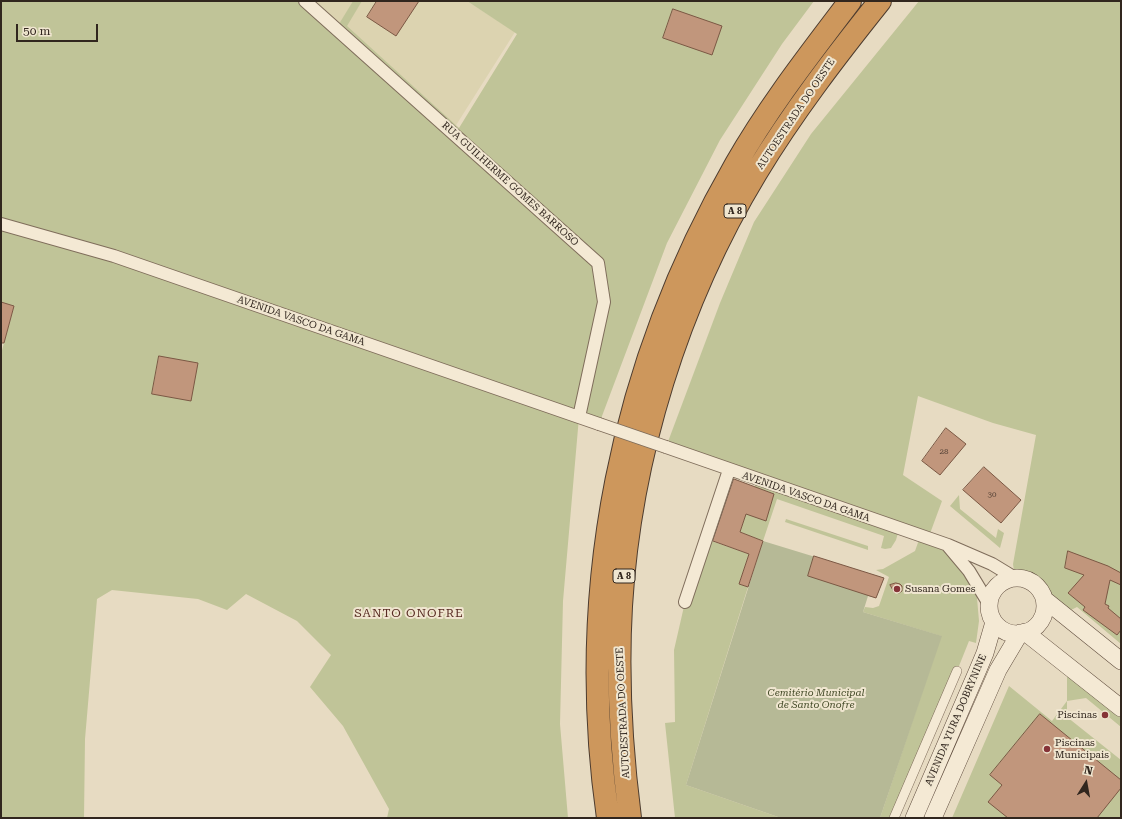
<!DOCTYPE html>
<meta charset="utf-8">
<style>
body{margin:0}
#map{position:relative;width:1122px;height:819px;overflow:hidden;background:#e7dbc2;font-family:"Roboto Serif",serif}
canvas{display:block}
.frame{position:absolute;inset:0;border:2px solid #31261e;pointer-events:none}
.north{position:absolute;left:1066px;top:763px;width:40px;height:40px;-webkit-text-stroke:3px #f0e6d0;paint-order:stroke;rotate:11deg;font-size:11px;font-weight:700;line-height:16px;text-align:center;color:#31261e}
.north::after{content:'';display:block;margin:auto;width:14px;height:18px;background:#31261e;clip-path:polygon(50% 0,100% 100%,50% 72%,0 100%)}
.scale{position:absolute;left:16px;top:24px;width:82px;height:18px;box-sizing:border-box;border:2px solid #31261e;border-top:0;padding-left:5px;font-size:12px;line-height:14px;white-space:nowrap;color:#31261e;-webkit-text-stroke:3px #f0e6d0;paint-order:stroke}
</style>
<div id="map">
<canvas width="1122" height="819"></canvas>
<div class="frame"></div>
<div class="north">N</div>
<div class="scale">50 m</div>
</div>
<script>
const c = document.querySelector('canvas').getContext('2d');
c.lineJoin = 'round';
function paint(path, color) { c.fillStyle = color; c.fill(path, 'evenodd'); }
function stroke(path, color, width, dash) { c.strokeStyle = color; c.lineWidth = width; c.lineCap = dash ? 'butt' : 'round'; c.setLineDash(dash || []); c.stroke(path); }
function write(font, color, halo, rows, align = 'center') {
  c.font = font + ' "Roboto Serif",serif'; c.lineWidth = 4; c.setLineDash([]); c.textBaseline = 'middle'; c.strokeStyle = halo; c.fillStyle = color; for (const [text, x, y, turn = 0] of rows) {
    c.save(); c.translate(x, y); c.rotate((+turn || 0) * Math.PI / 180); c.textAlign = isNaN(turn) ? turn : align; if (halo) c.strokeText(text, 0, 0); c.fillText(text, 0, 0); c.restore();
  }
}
paint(new Path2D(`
 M305,1H353L337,30Z
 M362,1H467L515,32L453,130L343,29Z`), '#dcd3b0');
paint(new Path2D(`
 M1,1H305L336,29L353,1H362L347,26L459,128L517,34L467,1H814L782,44L720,140L667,243L599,424L579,417L563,601L560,724L568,818H387L389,809L343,726L310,687L331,655L297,621L246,594L227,610L198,599L112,590L97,599L85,739L84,818H1V354L14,306L1,302Z
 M919,1H1121V644L1077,607L1063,614L1033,583L1021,578H1015L1013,564L1036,435L993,423L918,396L903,475L942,501L928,539L948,545L986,600L977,598L979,621L976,643L969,641L957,671L894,818H880L941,636L863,612L865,607L873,608L879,606L889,577L876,570L883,569L915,551L920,537L899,529L896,540L891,548L885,549L881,548L884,536L777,499L763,541L740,532L757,479L666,447L720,303L754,222L811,134Z
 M959,495L960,509L996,538L998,529L1004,533L1000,548L950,506Z
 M786,519L868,546V550L785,522Z
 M706,539L749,554L739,584L748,587L686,785L781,818H675L665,723L675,722L674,650L685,602Z
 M1067,666L1121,708V727L1086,698L1067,701V717L1121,760V818H952L1009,686L1052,721L1067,701Z`), '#c0c498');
paint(new Path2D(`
 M763,541L884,578L876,598L868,596L863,612L942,636L880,818H781L686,785Z`), '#b6b996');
const building = new Path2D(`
 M377,1H419L396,36L367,17Z
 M673,9L722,26L712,55L663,38Z
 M1,302L14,306L4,343H1Z
 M159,356L198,363L191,401L152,394Z
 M946,428L966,444L940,475L922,461Z
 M984,467L1021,500L1001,523L963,490Z
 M734,479L774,494L766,521L746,514L740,532L763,541L748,587L739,584L749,554L713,541Z
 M1068,551L1108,566L1121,573V585L1110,580L1105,604L1109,606L1108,608L1121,619V630L1117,635L1083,610L1085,607L1068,593L1084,575L1065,568Z
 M814,556L884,578L876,598L808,576Z
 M896,583L900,584L902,586V591L899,593L894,592L890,585Z
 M1040,714L1121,780V788L1097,818H1008L988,802L1002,785L990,775Z`);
paint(building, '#c1967c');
stroke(building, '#7b5844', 1);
const pedestrian = new Path2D(`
 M894,818L957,671`);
const minor = new Path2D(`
 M305,1L598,263L604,302L579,417
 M1,224L114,256L599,424
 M666,447L948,545L992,564L1015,578
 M948,546L969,571L989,604
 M685,602L729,470`);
const secondary = new Path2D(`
 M989 606a28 28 0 1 1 56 0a28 28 0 1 1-56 0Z
 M1044,599L1121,661
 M1025,632L1121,708
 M914,818L977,672L985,653L994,622
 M933,818L998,670L1020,633`);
const motorway = new Path2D(`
 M608,818C575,589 621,364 736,164C769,106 810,54 850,1
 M630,818C621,748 617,676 621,606C630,456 678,302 756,173C793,112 836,56 880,1`);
stroke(pedestrian, '#7f6d5b', 10);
stroke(minor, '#7f6d5b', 14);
stroke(secondary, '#614e3f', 18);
stroke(motorway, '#4d3c2f', 24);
stroke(pedestrian, '#f4e9d4', 9);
stroke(minor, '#f4e9d4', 12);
stroke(secondary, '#f4e9d4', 17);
stroke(motorway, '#cd975c', 22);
const minorBridge = new Path2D(`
 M599,424L666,447`);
stroke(minorBridge, '#7f6d5b', 14, []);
stroke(minorBridge, '#f4e9d4', 12);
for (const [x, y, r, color] of [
 [897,589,4,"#863337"],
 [1105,715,4,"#863337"],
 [1047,749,4,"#863337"]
]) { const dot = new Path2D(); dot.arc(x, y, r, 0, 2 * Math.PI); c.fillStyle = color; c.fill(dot); stroke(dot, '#f0e6d0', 1.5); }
write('8px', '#554236', null, [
 ["28",944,452],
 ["30",992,495]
]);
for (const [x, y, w] of [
 [735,211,22],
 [624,576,22]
]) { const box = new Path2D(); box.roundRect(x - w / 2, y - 7, w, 14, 3); c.fillStyle = '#f0e6d0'; c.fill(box); stroke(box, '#31261e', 1); }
write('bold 9px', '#31261e', null, [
 ["A 8",735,211],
 ["A 8",624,576]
]);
write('10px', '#31261e', '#f0e6d0', [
 ["AUTOESTRADA DO OESTE",796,114,-56],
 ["RUA GUILHERME GOMES BARROSO",510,184,42],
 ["AVENIDA VASCO DA GAMA",301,321,19],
 ["AVENIDA VASCO DA GAMA",806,497,19],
 ["AUTOESTRADA DO OESTE",623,713,-93],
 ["AVENIDA YURA DOBRYNINE",956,720,-67]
]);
write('10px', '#31261e', '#f0e6d0', [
 ["Susana Gomes",905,589],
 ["Piscinas",1097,715,"right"],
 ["Piscinas",1055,743],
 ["Municipais",1055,755]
], 'left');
write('italic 10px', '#434a27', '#f0e6d0', [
 ["Cemitério Municipal",816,693],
 ["de Santo Onofre",816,705]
]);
c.letterSpacing = '1px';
write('12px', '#582c23', '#f0e6d0', [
 ["SANTO ONOFRE",409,613]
]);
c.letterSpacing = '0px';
</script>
